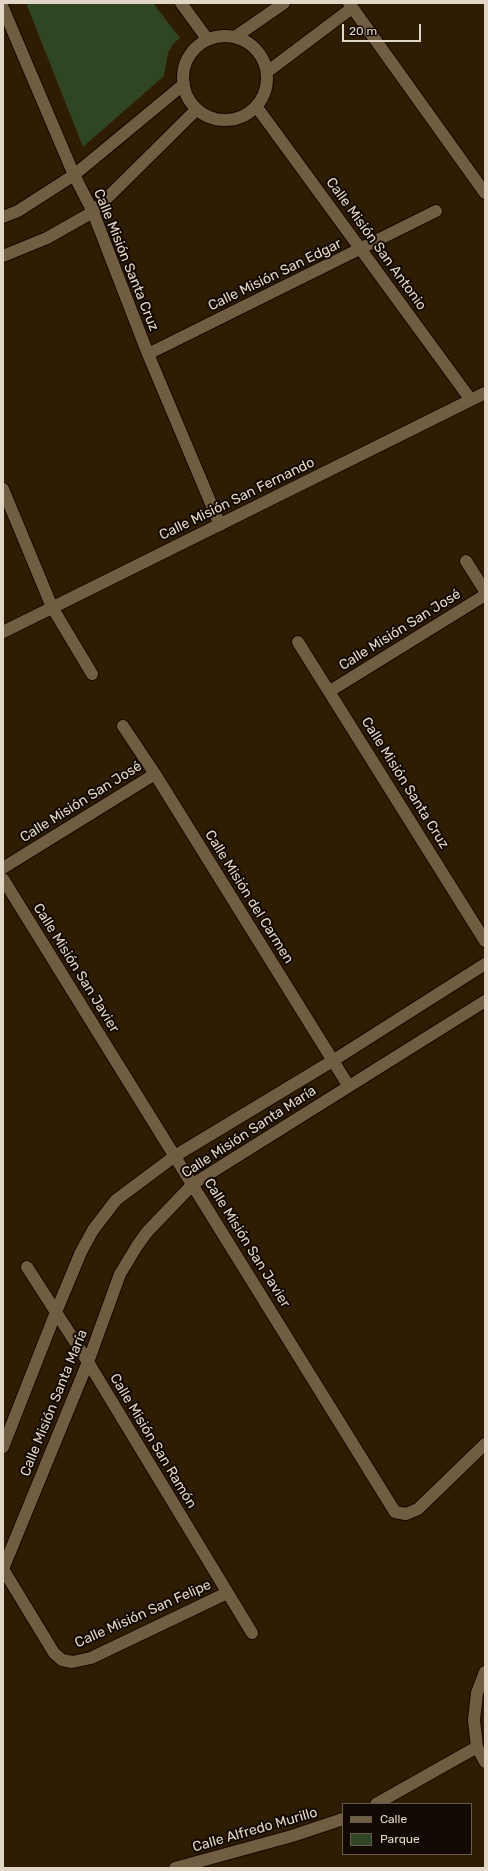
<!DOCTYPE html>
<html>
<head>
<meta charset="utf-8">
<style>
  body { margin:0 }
  #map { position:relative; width:488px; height:1871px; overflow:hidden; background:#2f1d03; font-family:Rubik,sans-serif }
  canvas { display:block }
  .frame { position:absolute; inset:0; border:4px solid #e2d7c7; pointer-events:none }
  .legend { position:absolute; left:342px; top:1803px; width:130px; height:52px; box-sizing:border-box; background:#110902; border:1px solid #655b51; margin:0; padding:5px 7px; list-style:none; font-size:12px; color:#e2d7c7 }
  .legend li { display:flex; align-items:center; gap:8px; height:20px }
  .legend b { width:20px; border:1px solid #655b51 }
  .scale { position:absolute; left:342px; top:24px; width:79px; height:18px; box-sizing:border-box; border:2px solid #e2d7c7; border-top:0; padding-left:5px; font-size:12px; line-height:14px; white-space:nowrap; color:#e2d7c7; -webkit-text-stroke:3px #110902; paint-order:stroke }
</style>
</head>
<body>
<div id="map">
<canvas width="488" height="1871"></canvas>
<div class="frame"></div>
<ul class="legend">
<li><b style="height:5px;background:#715d41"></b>Calle</li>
<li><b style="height:11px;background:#304523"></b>Parque</li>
</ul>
<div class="scale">20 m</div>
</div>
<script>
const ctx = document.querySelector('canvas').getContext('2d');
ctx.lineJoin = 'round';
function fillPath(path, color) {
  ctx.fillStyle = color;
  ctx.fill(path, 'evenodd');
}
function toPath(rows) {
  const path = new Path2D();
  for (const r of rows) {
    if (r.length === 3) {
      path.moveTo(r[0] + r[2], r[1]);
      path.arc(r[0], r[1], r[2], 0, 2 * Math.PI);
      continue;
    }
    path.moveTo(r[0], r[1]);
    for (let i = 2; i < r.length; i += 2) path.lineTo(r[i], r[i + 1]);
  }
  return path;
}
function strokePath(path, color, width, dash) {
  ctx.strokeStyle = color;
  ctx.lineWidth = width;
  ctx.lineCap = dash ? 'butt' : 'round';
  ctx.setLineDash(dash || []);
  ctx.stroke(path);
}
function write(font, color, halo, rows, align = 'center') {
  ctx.font = font + ' Rubik,sans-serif';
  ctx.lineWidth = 4;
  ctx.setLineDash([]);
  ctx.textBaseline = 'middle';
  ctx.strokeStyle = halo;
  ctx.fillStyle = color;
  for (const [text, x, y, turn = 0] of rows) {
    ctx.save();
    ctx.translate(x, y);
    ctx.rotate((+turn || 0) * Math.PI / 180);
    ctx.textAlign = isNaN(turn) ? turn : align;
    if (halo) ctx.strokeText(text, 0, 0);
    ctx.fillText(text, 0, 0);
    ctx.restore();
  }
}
const green = toPath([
  [26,3,153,3,180,38,173,44,168,53,164,76,83,147]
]);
const street = toPath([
  [181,3,208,40],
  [3,8,74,175,93,212,148,354,220,525],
  [225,78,42],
  [235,37,284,3],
  [267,72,352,8],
  [256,106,471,400],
  [3,217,18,211,74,175,184,84],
  [3,256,47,238,93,212,197,109],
  [148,354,436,211],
  [3,489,52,607,92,674],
  [466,561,485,591],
  [3,632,485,393],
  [298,642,485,941],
  [330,691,485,595],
  [123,726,155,774,348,1085],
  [3,868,155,774],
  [3,879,395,1512,406,1514,418,1509,485,1444],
  [27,1267,88,1362,252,1633],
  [3,1447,56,1312,81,1252,93,1230,116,1200,175,1156,334,1060,485,964],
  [3,1569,88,1362,120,1274,137,1246,147,1232,193,1184,485,1001],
  [3,1569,54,1653,62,1660,72,1662,91,1658,227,1593],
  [485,1672,477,1693,474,1720,477,1747,485,1762],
  [376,1804,477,1747],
  [175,1868,292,1836,343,1819]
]);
const secondary = toPath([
  [349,3,485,193]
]);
const streetNames = [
  ["Calle Misión San Antonio",376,244,54],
  ["Calle Misión Santa Cruz",126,260,68],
  ["Calle Misión San Edgar",275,275,-26],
  ["Calle Misión San Fernando",237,499,-26],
  ["Calle Misión San José",400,630,-32],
  ["Calle Misión Santa Cruz",405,783,58],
  ["Calle Misión San José",81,802,-32],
  ["Calle Misión del Carmen",249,897,58],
  ["Calle Misión San Javier",76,968,58],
  ["Calle Misión Santa María",249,1132,-33],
  ["Calle Misión San Javier",247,1243,58],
  ["Calle Misión Santa María",54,1403,-68],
  ["Calle Misión San Ramón",153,1441,59],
  ["Calle Misión San Felipe",143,1614,-24],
  ["Calle Alfredo Murillo",255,1830,-16]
];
fillPath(green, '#304523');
strokePath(street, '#140800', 14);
strokePath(secondary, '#140800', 14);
strokePath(street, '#715d41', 12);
strokePath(secondary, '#715d41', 12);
write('14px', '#e2d7c7', '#110902', streetNames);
</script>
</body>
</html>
